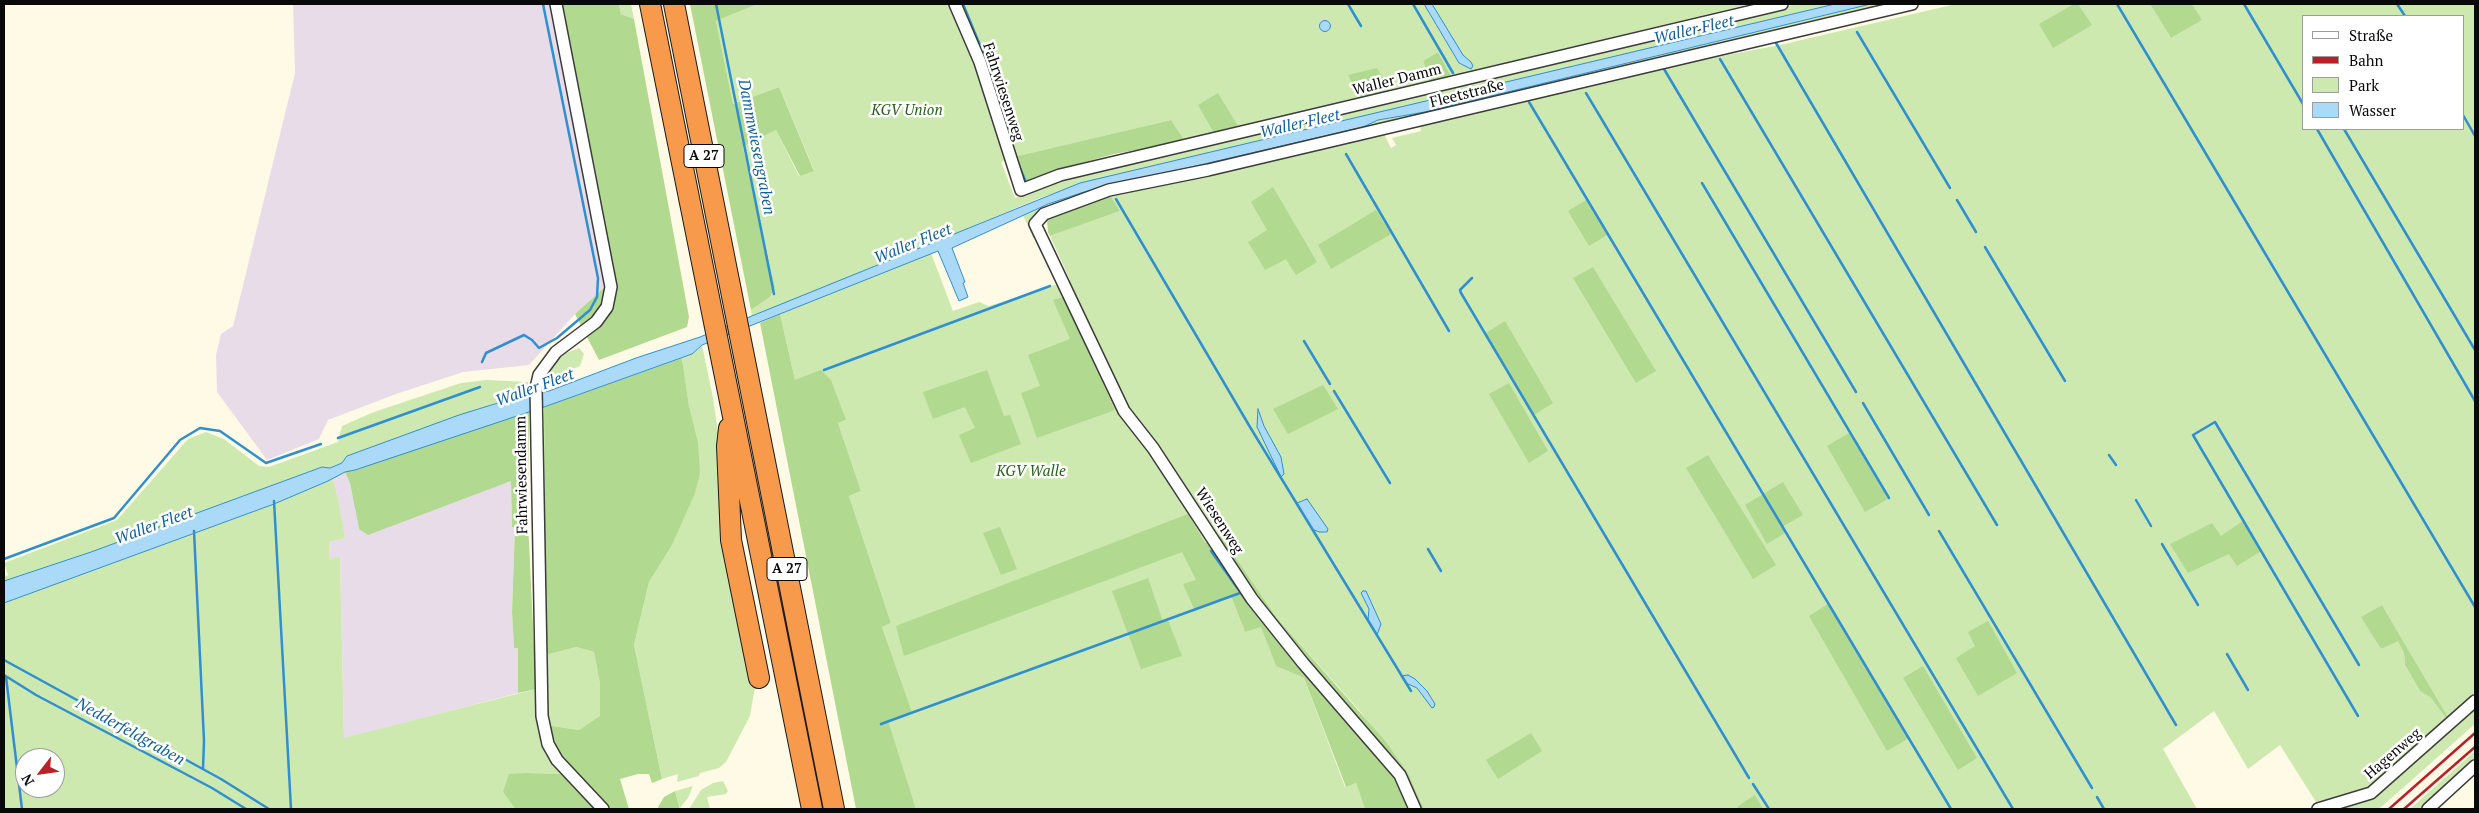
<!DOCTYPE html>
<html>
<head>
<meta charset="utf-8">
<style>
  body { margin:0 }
  #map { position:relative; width:2479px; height:813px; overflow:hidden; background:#fffae6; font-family:"PT Serif",serif }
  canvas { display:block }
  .frame { position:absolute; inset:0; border:5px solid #090909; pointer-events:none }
  .legend { position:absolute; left:2302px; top:15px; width:162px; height:115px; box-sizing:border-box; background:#fff; border:1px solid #9d9d9d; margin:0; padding:6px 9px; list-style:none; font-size:15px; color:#090909 }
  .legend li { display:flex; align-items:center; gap:10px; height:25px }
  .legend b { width:25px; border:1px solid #9d9d9d }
  .north { position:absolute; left:15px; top:748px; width:50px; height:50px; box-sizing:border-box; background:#fff; border:1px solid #9d9d9d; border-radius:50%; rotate:240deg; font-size:14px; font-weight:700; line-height:20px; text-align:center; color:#090909 }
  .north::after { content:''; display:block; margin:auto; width:18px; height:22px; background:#ba2028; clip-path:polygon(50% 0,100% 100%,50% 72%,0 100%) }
</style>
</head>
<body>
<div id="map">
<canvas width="2479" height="813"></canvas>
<div class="frame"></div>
<ul class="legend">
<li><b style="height:6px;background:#fff"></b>Straße</li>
<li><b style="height:6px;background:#ba2028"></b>Bahn</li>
<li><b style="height:14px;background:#cde9b0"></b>Park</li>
<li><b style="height:14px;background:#aadaf7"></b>Wasser</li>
</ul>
<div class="north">N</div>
</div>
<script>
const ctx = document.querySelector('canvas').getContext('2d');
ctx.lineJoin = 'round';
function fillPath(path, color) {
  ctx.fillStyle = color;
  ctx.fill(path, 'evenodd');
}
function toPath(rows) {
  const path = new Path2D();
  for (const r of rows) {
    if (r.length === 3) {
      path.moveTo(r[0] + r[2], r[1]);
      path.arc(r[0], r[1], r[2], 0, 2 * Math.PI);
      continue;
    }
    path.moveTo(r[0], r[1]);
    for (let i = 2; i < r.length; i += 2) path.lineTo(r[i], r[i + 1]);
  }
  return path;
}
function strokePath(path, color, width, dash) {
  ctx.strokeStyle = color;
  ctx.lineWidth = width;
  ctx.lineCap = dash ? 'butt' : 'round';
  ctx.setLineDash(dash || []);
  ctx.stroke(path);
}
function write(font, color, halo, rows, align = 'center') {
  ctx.font = font + ' "PT Serif",serif';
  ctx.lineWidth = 5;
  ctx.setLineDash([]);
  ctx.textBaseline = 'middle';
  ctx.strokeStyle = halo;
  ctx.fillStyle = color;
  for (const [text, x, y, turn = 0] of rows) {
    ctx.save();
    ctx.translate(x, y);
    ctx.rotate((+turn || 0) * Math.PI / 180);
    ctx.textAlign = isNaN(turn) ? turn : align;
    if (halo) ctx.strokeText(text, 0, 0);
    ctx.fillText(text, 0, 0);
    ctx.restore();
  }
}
const industrial = toPath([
  [293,4,551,4,606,286,575,314,529,365,463,372,396,394,328,420,319,439,267,460,217,392,216,355,221,334,233,326,295,73],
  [345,472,350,483,359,529,511,481,512,527,515,527,512,612,514,648,518,648,518,693,344,739,340,557,329,560,329,542,345,538,335,485,331,478]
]);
const green = toPath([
  [619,4,631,4,634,19,621,14],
  [758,4,1750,4,1451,76,1438,52,1423,61,1430,81,1185,141,1171,120,1015,157,1001,162,1015,198,1077,176,1797,4,1835,4,1177,161,1045,196,752,318,751,310,770,297,775,287,743,147,776,130,799,176,814,170,779,87,733,104,716,21],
  [1871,4,1898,4,1044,211,1037,236,1033,238,1023,215,1084,192,1329,135,1363,127,1378,120,1425,112],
  [1956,4,2150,4,2171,38,2201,20,2192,4,2475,4,2475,692,2448,717,2382,605,2362,617,2381,649,2398,640,2404,653,2405,665,2420,691,2431,698,2446,718,2379,779,2367,789,2342,797,2316,802,2280,745,2248,769,2214,711,2163,749,2197,809,1424,809,1409,775,1359,710,1277,618,1221,536,1196,580,1195,611,1231,596,1245,632,1261,626,1276,666,1304,678,1345,787,1356,783,1365,809,916,809,887,721,912,712,882,627,891,623,849,496,861,491,838,423,846,420,795,380,780,314,931,253,953,311,979,302,989,306,1070,280,1050,236,1120,211,1110,195,1232,170,1384,134,1391,148,1396,145,1392,138,1421,131,1420,126,1659,68,1780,45],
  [2303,16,2463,16,2463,129,2303,129],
  [702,345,713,398,755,687,750,716,726,762,719,768,700,773,699,776,677,782,678,774,662,779,634,645,649,582,671,547,698,442,689,406,682,358,692,354],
  [579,348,584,354,580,366,559,375,547,373,559,356],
  [486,380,528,382,530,391,347,456,342,463,330,468,322,467,91,552,4,581,4,577,8,575,4,563,117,520,188,439,206,432,224,439,259,466,269,467,338,442,342,426,374,412,461,383],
  [331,478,335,485,344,531,345,538,329,542,329,559,340,557,344,738,536,689,545,754,564,774,527,773,503,792,515,809,4,809,4,603,274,504],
  [25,758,55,758,55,788,25,788],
  [576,647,594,652,600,684,601,716,579,730,546,725,546,655],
  [2475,708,2475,724,2379,809,2344,809,2381,792],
  [2475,751,2475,759,2421,809,2410,809],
  [723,781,728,791,726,794,707,797,710,809,689,809,701,790,713,783],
  [693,786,688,798,680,808,675,791]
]);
const forest = toPath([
  [551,4,619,4,621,14,634,19,689,317,687,327,599,360,575,314,606,286],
  [690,4,758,4,716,21,733,104,779,87,814,171,800,176,776,130,743,147,775,287,770,297,751,310],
  [2074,4,2078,4,2092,25,2053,48,2039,24],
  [2150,4,2192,4,2202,20,2171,38],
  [1438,52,1451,76,1430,81,1423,61],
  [1377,68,1390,91,1361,98,1348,75],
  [1218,93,1239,128,1214,133,1198,105],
  [1171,120,1185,141,1114,154,1063,168,1024,183,1014,157],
  [1273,187,1317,262,1296,275,1286,259,1265,270,1248,242,1267,230,1251,202],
  [1110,195,1120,211,1050,236,1048,232,1047,219],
  [1586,200,1607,235,1589,246,1568,211],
  [1376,210,1391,234,1331,269,1318,245],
  [1593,267,1656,371,1636,383,1573,278],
  [1063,297,1115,410,1037,438,1021,393,1040,386,1028,355,1070,339,1053,300],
  [780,314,795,380,821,370,831,380,846,420,838,423,861,491,849,496,891,623,882,627,912,712,888,721,916,809,856,809,760,323],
  [1505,321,1553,403,1534,415,1486,333],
  [682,358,689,406,698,442,700,473,695,493,671,547,649,582,634,645,662,779,652,783,649,774,638,774,620,779,629,809,607,809,554,750,546,725,579,730,600,716,600,684,594,652,576,647,546,655,544,407],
  [987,370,1004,416,1010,415,1021,444,971,463,959,435,975,428,965,407,933,419,923,392],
  [1509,383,1548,451,1529,463,1489,394],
  [1323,385,1338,409,1288,434,1273,409],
  [529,411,528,522,536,689,518,693,518,648,514,648,512,612,515,527,512,527,511,481,368,535,359,529,350,483,345,472,355,470],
  [1849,433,1888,499,1865,512,1827,446],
  [1708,455,1776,565,1753,579,1686,468],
  [1783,482,1803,515,1782,527,1785,533,1767,544,1745,505],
  [1188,514,1205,543,1221,536,1277,618,1386,742,1409,775,1424,809,1365,809,1356,783,1346,787,1304,678,1276,666,1261,627,1245,632,1231,596,1195,611,1183,584,1196,580,1182,552,904,656,896,626],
  [2244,520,2261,551,2237,566,2229,554,2188,573,2170,544,2212,523,2221,536],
  [1000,527,1017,569,1001,575,983,533],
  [1148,578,1163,622,1168,620,1182,656,1141,669,1112,591],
  [1828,604,1909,738,1887,751,1809,616],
  [2382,605,2448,717,2446,718,2431,698,2420,691,2405,665,2404,653,2398,641,2381,649,2361,617],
  [1988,621,2017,673,1978,696,1956,658,1975,646,1968,632],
  [1923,666,1977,758,1958,770,1903,678],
  [1531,733,1542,751,1498,779,1486,760],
  [527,773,564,774,595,809,515,809,503,792,509,774],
  [675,791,680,809,659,809,658,807,664,797],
  [1755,795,1763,809,1739,809,1737,807]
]);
const water = toPath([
  [1424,4,1432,4,1463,55,1471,62,1473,66,1471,69,1459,63,1424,4],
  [1835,4,1871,4,1425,112,1378,120,1363,127,1329,135,1084,192,1048,204,952,248,965,282,963,283,968,297,959,301,938,251,702,345,692,354,544,407,355,470,345,472,328,481,274,504,4,603,4,581,91,552,322,467,330,468,342,463,347,456,459,415,514,398,549,391,636,358,700,337,1080,183,1835,4],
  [1325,26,5.5],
  [1258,409,1264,426,1281,457,1284,474,1281,477,1257,427,1258,409],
  [1307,499,1328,529,1327,532,1319,532,1312,529,1297,503,1307,499],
  [1363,591,1366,591,1381,624,1377,635,1368,620,1369,609,1361,593,1363,591],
  [1408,675,1415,679,1427,691,1435,704,1434,707,1432,708,1417,688,1406,683,1401,676,1408,675]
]);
const stream = toPath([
  [716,4,774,294],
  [963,4,986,60,996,94],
  [1348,4,1361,26],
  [1413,4,1453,73],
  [2117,4,2475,607],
  [2244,4,2303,104],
  [2397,4,2405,16],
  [1857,32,1950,188],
  [1776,43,2176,725],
  [1720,59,1997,525],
  [1664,69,1856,392],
  [1586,93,2013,809],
  [1529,102,1951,809],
  [2463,115,2475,136],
  [2317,129,2475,401],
  [2344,129,2475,350],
  [1346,154,1449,331],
  [1017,161,1025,180],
  [1702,183,1889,498],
  [1116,199,1250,427,1411,691],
  [1957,200,1976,232],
  [1985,247,2065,381],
  [1472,278,1460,290,1461,293,1749,778],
  [1304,341,1330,384],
  [482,362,486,353,524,335,532,340,539,348,557,338,590,310,597,297,598,278,543,4],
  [824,370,1050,286],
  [1334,391,1390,483],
  [1863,403,1929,515],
  [338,438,480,387],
  [2109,455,2116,465],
  [2136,500,2151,526],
  [274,501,291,809],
  [194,531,204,741,203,769],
  [1939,531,2092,788],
  [2162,544,2198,605],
  [1428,549,1441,571],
  [1211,551,1248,603],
  [4,559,114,518,180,440,200,428,220,431,266,463,321,444],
  [2227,654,2248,690],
  [4,660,221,779,269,809],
  [4,675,36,695,212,788,246,809],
  [6,677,22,809],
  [2358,716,2193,435,2215,422,2359,665],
  [881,724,1240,593],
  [1753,784,1769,809],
  [2097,797,2104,809]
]);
const street = toPath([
  [556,4,611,287,607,307,596,322,556,352,539,375,536,388,542,716,548,744,557,760,603,809],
  [955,4,980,62,1021,190,1060,175,1782,4],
  [1415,809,1400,775,1303,663,1252,599,1153,448,1124,411,1035,224,1044,214,1109,190,1208,170,1912,4],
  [2318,809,2371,793,2475,701],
  [2428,809,2475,766]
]);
const highway = toPath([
  [650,4,812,809],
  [674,4,834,809],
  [729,428,727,446,731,540,759,678]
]);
const rail = toPath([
  [2389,809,2475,733],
  [2404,809,2475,747],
  [2474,809,2475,809]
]);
const shields = [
  [704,156,40],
  [787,569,40]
];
const shieldNames = [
  ["A 27",704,156],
  ["A 27",787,569]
];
const streetNames = [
  ["Waller Damm",1397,80,-14],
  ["Fahrwiesenweg",1003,92,72],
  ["Fleetstraße",1467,94,-14],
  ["Fahrwiesendamm",522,475,-91],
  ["Wiesenweg",1219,521,57],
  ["Hagenweg",2393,754,-41]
];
const parkNames = [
  ["KGV Union",907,111],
  ["KGV Walle",1031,472]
];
const waterNames = [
  ["Waller Fleet",1694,30,-13],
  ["Waller Fleet",1300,124,-13],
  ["Dammwiesengraben",756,147,79],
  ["Waller Fleet",913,244,-22],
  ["Waller Fleet",535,388,-20],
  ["Waller Fleet",154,526,-20],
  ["Nedderfeldgraben",130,732,29]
];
fillPath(industrial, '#e8dce9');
fillPath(green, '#cde9b0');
fillPath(forest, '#b1d98f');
fillPath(water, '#aadaf7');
strokePath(water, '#308fcf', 1);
strokePath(stream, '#308fcf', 2.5);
strokePath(street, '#3c3c3c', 14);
strokePath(highway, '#1a1a1a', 22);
strokePath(street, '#fff', 11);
strokePath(highway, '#f89a4b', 20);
strokePath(rail, '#ba2028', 2.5);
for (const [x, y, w] of shields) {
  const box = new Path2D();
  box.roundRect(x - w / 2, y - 11.5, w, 23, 4);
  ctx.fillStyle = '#fff';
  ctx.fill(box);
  strokePath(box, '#090909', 1);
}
write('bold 14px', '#090909', null, shieldNames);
write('15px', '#090909', '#fff', streetNames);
write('italic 15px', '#29611a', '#fff', parkNames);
write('italic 16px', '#125f9b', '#fff', waterNames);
</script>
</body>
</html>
